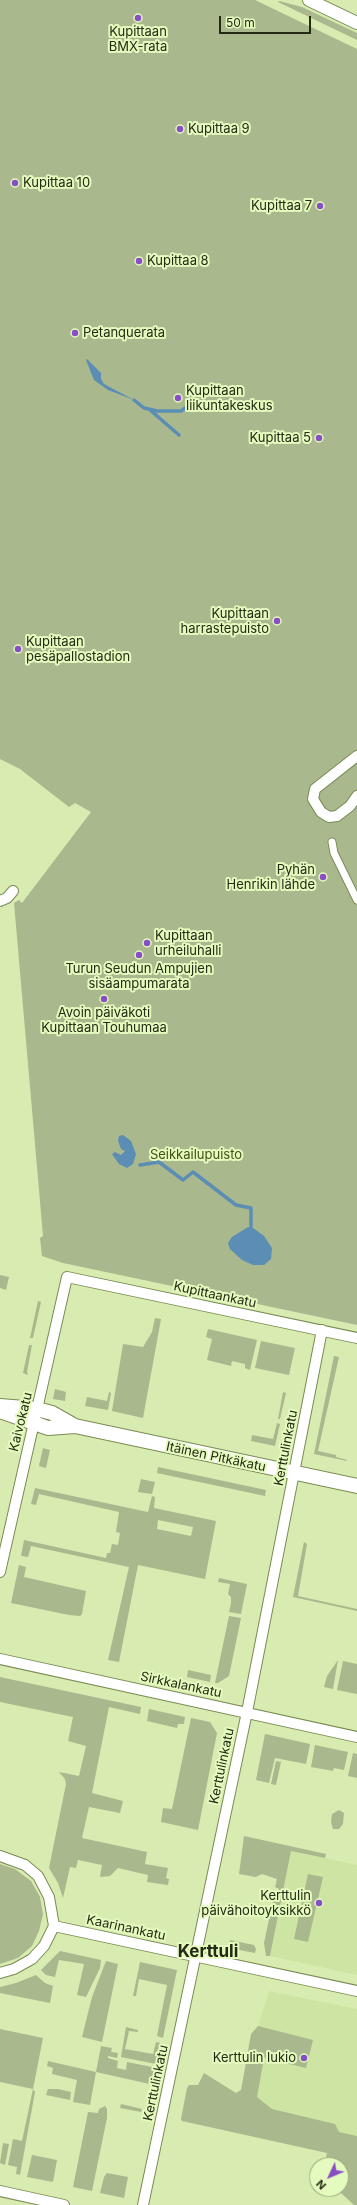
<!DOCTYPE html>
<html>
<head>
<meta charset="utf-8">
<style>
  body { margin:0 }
  #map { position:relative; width:357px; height:2205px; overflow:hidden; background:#d8ecb2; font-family:Inter,sans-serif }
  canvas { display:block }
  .north { position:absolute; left:309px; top:2157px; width:40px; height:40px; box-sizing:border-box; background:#e5fabe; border:1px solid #98a77a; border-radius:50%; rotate:226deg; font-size:11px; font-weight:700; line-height:16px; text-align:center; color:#242b14 }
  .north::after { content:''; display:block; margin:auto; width:14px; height:18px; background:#874ec5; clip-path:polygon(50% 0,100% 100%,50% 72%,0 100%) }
  .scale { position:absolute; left:219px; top:16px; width:92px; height:18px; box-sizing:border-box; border:2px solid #242b14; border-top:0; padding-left:5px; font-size:12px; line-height:14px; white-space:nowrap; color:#242b14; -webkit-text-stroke:3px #e5fabe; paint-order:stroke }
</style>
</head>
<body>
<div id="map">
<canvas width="357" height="2205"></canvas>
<div class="north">N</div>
<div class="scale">50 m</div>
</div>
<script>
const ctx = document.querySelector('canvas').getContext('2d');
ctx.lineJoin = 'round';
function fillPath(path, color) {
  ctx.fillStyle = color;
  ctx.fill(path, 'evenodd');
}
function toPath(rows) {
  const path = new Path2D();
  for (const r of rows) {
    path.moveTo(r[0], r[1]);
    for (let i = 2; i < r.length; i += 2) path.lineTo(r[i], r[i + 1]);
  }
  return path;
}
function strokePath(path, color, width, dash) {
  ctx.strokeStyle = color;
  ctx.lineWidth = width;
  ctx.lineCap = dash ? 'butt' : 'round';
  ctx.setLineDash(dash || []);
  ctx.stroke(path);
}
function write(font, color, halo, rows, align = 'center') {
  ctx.font = font + ' Inter,sans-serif';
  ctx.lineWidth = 4;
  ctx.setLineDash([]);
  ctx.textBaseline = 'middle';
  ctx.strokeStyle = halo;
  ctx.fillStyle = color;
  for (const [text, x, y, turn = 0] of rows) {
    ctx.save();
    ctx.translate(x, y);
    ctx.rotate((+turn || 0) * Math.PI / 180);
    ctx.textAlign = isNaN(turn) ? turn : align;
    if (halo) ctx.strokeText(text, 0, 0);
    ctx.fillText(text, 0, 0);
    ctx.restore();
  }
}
const built = toPath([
  [291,1851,357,1865,357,1975,270,1956],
  [269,1991,357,2009,357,2136,261,2115,245,2089,258,2026]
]);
const green = toPath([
  [0,0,255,0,357,49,357,1325,63,1263,42,1256,40,1238,43,1236,14,903,19,900,22,903,91,812,75,803,69,807,20,769,0,759],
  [279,1,302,7,357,33,357,40,278,2],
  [0,1275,9,1277,6,1290,0,1288],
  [38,1301,41,1302,33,1338,30,1338],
  [155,1318,161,1319,143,1418,112,1411,123,1344,143,1347,152,1332],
  [208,1329,257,1340,250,1370,245,1368,245,1364,232,1361,231,1366,207,1360,212,1339,206,1337],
  [261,1341,295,1348,289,1375,255,1368],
  [29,1345,32,1345,27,1372,28,1375,23,1373],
  [334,1356,339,1357,318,1451,336,1455,336,1457,347,1460,347,1461,314,1454],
  [55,1389,66,1392,65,1401,53,1399],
  [109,1392,111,1393,108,1410,85,1406,87,1397,107,1401],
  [283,1392,286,1393,280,1419,278,1419],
  [277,1423,280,1424,275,1446,251,1441,252,1435,273,1439],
  [43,1448,50,1450,46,1468,39,1466],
  [158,1467,266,1490,265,1496,157,1473],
  [141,1479,155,1482,152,1494,138,1492],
  [35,1488,148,1512,152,1496,155,1497,154,1508,216,1521,205,1579,138,1565,119,1662,108,1660,129,1567,31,1546,28,1557,21,1556,24,1540,106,1558,107,1553,110,1553,112,1544,118,1545,120,1533,116,1532,119,1512,39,1494,36,1505,31,1504],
  [158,1520,193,1527,191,1536,157,1529],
  [304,1542,307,1544,298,1596,357,1609,357,1611,293,1597],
  [19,1565,26,1567,24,1577,86,1591,82,1614,80,1616,69,1615,11,1603],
  [219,1578,247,1584,241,1614,229,1612,231,1603,231,1597,228,1594,230,1584,218,1582],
  [229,1616,241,1618,229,1676,218,1683,215,1683],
  [338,1660,333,1689,324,1687,327,1676],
  [343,1661,357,1664,357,1694,337,1690],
  [188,1670,211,1675,210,1682,187,1677],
  [0,1677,141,1707,140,1714,109,1707,92,1793,123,1801,120,1813,89,1807,82,1838,147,1852,145,1864,168,1868,166,1878,169,1879,168,1885,147,1882,148,1875,118,1868,110,1876,100,1877,102,1865,78,1860,76,1868,70,1867,63,1898,58,1883,49,1868,66,1784,65,1779,59,1772,79,1776,86,1746,68,1741,73,1717,0,1702],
  [149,1709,185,1717,184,1724,178,1724,177,1728,147,1721],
  [191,1718,210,1722,217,1733,198,1830,161,1822,163,1808,172,1809],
  [265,1734,310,1744,306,1764,275,1758,269,1783,256,1780],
  [315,1745,348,1752,344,1770,334,1768,333,1771,311,1767],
  [353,1753,357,1754,357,1778,348,1776],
  [276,1761,281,1762,276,1785,271,1784],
  [339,1810,344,1813,343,1824,339,1829,333,1829,331,1822,332,1814],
  [244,1836,326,1854,325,1858,291,1851,270,1956,266,1956,264,1943,273,1900,276,1901,279,1889,275,1887,277,1879,262,1874,256,1877,239,1874],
  [0,1864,15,1869,31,1881,40,1897,43,1914,39,1931,32,1946,18,1958,0,1964],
  [308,1874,323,1877,308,1942,294,1939],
  [230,1940,254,1945,256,1949,255,1953,229,1948],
  [60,1951,101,1960,100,1968,86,1997,77,1995,84,1964,59,1960,55,1977,46,1975,41,1970],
  [106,1961,118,1964,102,2042,82,2037,92,1997],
  [140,1962,177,1970,163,2038,157,2036,167,1985,139,1979,136,1996,133,1996],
  [36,1975,45,1983,53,1986,50,2003,0,1993,0,1987,16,1983],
  [258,2026,313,2040,306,2068,264,2058,257,2097,272,2109,335,2124,339,2132,357,2136,357,2205,354,2205,341,2193,323,2189,341,2189,341,2165,334,2165,326,2157,327,2153,182,2121,181,2119,187,2088,189,2085,198,2085,204,2073,236,2093,241,2090,251,2034],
  [126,2027,138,2030,138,2032,129,2031,125,2049,153,2054,156,2042,160,2043,156,2064,121,2057],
  [0,2029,43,2038,33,2089,35,2092,20,2175,16,2174,17,2167,8,2165,13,2139,22,2141,33,2089,0,2082],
  [101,2046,112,2048,111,2052,118,2053,117,2058,108,2056,108,2058,118,2061,117,2068,126,2070,127,2062,157,2068,154,2085,96,2072,90,2105,73,2102,77,2080,52,2074,53,2068,47,2066,48,2061,96,2072],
  [48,2089,58,2089,71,2092,70,2100,46,2095],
  [121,2104,142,2109,141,2112,120,2108],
  [105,2106,107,2109,107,2118,92,2191,73,2187,88,2112,98,2113,99,2109],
  [3,2143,9,2144,5,2165,0,2163],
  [32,2155,57,2160,53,2182,27,2177],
  [107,2173,128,2177,124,2198,100,2193,104,2177]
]);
const water = toPath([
  [87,359,101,373,101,379,104,384,134,400,108,390,94,380,86,360],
  [123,1135,131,1141,136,1154,133,1164,127,1168,119,1164,112,1154,115,1152,121,1155,125,1151,121,1149,118,1141,119,1136],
  [248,1227,253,1228,264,1236,272,1248,271,1259,264,1265,253,1265,242,1260,230,1249,228,1243,232,1237]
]);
const stream = toPath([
  [134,400,144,408,157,411,181,411,192,403],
  [150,410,179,435],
  [140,1165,159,1162,183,1180,193,1172,236,1205,251,1208,251,1227]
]);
const pedestrian = toPath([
  [332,842,334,853,357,900]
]);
const minor = toPath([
  [357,756,315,789,313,799,321,812,329,817,337,816,350,806,357,796],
  [0,901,7,898,13,891],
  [0,1572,67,1277,357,1338],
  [0,1659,357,1737],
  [0,1856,25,1865,38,1876,49,1897,54,1926,44,1946,32,1959,14,1969,0,1973],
  [54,1926,357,1991],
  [0,2191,64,2205],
  [143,2205,247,1712,322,1330]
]);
const tertiary = toPath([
  [309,0,357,23]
]);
const secondary = toPath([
  [0,1406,37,1409,52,1413,75,1426,357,1486],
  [0,1411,48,1428,75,1426]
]);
const markers = [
  [138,18,4,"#874ec5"],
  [180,129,4,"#874ec5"],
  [15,183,4,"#874ec5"],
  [320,206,4,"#874ec5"],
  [139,261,4,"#874ec5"],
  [75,333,4,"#874ec5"],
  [178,398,4,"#874ec5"],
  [319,438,4,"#874ec5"],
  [277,621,4,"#874ec5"],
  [18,649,4,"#874ec5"],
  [323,877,4,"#874ec5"],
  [147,943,4,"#874ec5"],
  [139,955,4,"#874ec5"],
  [104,999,4,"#874ec5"],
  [319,1903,4,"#874ec5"],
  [304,2058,4,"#874ec5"]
];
const poiNames = [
  ["Kupittaan",138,32,"center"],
  ["BMX-rata",138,47,"center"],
  ["Kupittaa 9",188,129],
  ["Kupittaa 10",23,183],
  ["Kupittaa 7",312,206,"right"],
  ["Kupittaa 8",147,261],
  ["Petanquerata",83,333],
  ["Kupittaan",186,391],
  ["liikuntakeskus",186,406],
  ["Kupittaa 5",311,438,"right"],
  ["Kupittaan",269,614,"right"],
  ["harrastepuisto",269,629,"right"],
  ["Kupittaan",26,642],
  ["pesäpallostadion",26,657],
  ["Pyhän",315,870,"right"],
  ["Henrikin lähde",315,885,"right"],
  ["Kupittaan",155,936],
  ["urheiluhalli",155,951],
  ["Turun Seudun Ampujien",139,969,"center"],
  ["sisäampumarata",139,984,"center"],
  ["Avoin päiväkoti",104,1013,"center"],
  ["Kupittaan Touhumaa",104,1028,"center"],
  ["Kerttulin",311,1896,"right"],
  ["päivähoitoyksikkö",311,1911,"right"],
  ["Kerttulin lukio",296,2058,"right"]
];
const parkNames = [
  ["Seikkailupuisto",196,1155]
];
const streetNames = [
  ["Kupittaankatu",215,1295,12],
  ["Kaivokatu",21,1422,-76],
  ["Kerttulinkatu",286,1448,-79],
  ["Itäinen Pitkäkatu",216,1457,12],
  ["Sirkkalankatu",181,1685,12],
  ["Kerttulinkatu",222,1766,-78],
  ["Kaarinankatu",126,1928,12],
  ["Kerttulinkatu",156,2083,-78]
];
const districtNames = [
  ["Kerttuli",208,1952]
];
fillPath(built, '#cee4a2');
fillPath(green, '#a9b88d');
fillPath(water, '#5c8db4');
strokePath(stream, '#5c8db4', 3.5);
strokePath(pedestrian, '#7a8b54', 9);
strokePath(minor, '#7a8b54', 12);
strokePath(tertiary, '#7a8b54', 14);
strokePath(secondary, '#7a8b54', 16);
strokePath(pedestrian, '#fff', 7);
strokePath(minor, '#fff', 10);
strokePath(tertiary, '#fff', 12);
strokePath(secondary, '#fff', 14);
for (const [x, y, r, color] of markers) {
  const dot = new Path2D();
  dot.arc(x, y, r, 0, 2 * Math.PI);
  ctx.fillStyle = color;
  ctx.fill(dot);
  strokePath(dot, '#e5fabe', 1.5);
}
write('13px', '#242b14', '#e5fabe', poiNames, 'left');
write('13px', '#435315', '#e5fabe', parkNames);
write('13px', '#242b14', '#e5fabe', streetNames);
write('bold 17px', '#242b14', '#e5fabe', districtNames);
</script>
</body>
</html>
